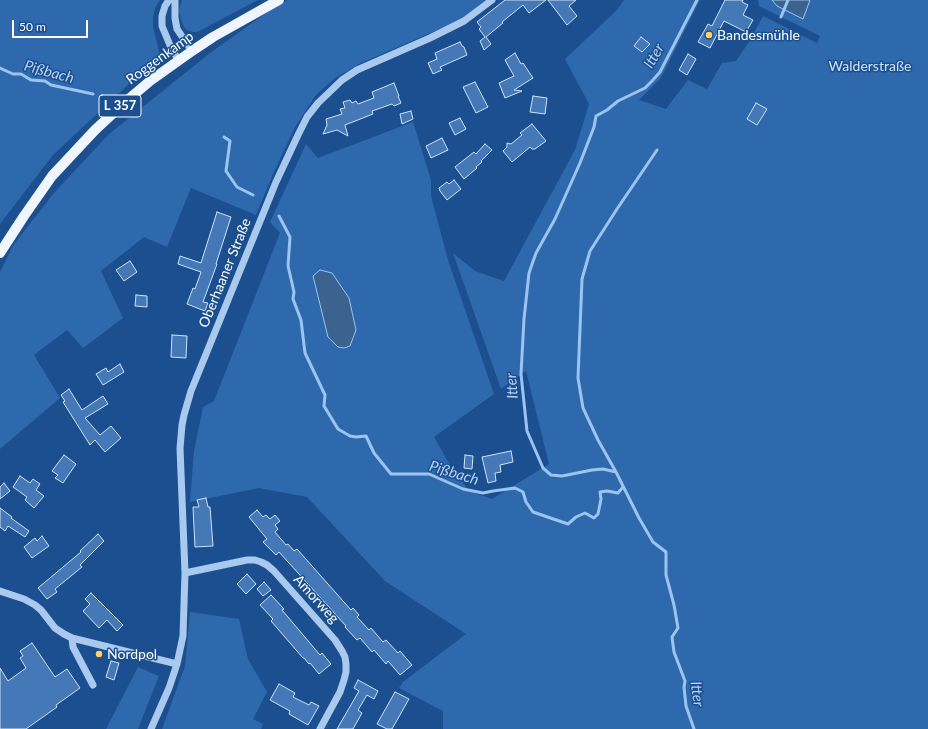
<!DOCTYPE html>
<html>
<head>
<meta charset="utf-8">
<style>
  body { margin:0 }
  #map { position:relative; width:928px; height:729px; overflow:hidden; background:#1b4f8f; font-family:Lato,sans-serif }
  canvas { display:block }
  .scale { position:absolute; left:12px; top:20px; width:76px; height:18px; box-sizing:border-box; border:2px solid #fff; border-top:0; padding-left:5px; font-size:12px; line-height:14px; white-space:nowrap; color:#fff; -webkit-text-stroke:3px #1b4f8f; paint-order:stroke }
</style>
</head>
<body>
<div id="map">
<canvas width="928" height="729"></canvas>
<div class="scale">50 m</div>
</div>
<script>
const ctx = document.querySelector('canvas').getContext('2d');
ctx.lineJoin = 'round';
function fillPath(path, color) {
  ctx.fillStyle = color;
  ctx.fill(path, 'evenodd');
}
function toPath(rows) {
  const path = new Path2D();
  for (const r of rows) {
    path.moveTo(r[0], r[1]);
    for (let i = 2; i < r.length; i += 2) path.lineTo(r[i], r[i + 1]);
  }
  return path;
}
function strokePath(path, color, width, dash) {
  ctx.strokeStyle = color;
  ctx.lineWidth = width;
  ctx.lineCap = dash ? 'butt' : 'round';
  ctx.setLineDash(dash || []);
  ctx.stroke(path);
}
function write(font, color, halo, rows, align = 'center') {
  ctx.font = font + ' Lato,sans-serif';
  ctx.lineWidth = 3;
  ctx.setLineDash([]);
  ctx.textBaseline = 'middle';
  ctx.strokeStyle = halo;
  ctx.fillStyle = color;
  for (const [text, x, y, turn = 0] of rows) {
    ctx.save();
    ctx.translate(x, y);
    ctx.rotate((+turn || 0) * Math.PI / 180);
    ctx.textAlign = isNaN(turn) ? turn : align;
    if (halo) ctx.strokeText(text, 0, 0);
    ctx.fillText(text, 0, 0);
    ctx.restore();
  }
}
const green = toPath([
  [0,0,160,0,155,8,153,17,153,27,160,55,53,155,0,224],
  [182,0,258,0,197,32,193,32,187,30,184,27,181,20,179,10],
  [288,0,485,0,464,17,442,28,361,63,335,78,316,95,295,127,273,174,256,215,191,188,167,247,144,237,101,271,123,318,83,348,67,330,34,355,60,398,0,449,0,272,14,244,54,193,109,134,210,53,273,8],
  [624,0,700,0,661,78,639,100,666,109,688,80,707,89,722,63,736,61,749,42,763,16,817,43,820,36,759,6,758,0,928,0,928,729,443,729,443,711,399,688,403,682,466,634,385,581,307,497,259,488,190,502,194,451,203,407,214,401,280,233,270,222,306,144,318,158,413,122,431,180,431,196,448,260,494,394,434,437,449,463,469,491,492,499,549,464,526,371,501,389,453,253,475,271,504,281,575,150,589,104,565,59,616,11],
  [190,612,239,619,248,659,267,692,253,719,263,724,261,729,162,729,185,666],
  [138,667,159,676,138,729,106,729]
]);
const water = toPath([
  [772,0,810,0,803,19,777,6,772,0],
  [320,270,332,273,349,298,356,330,350,346,344,348,338,347,328,337,313,276,320,270]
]);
const stream = toPath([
  [781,17,788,0],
  [0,68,13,74,21,74,31,80,45,81,51,85,93,94],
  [224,137,230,141,226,171,237,187,253,195],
  [279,216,290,237,288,266,294,292,293,299,301,320,305,353,325,395,324,406,338,429,350,436,356,437,366,436,374,453,391,474,429,474,463,489,483,493,493,491,515,488,523,492,526,502,533,512,568,524,576,517,585,513,594,518,598,514,601,499,600,492,607,491,618,493,623,487],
  [616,472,598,440,583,408,578,378,582,279,590,251,617,209,657,150],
  [694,729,686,706,684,687,685,681,674,652,672,637,678,628,674,605,666,575,666,552,653,542,639,518,616,472,603,469,592,470,562,476,551,475,543,468,527,431,521,374,524,319,529,273,536,253,555,219,580,163,594,127,596,116,607,110,618,101,645,88,652,81,660,72,697,0]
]);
const building = toPath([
  [505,0,546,0,529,13,523,5,502,22,503,23,486,37,491,44,484,50,480,41,485,37,479,29,481,27,477,22,505,0],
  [548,0,576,0,569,6,577,16,567,25,548,0],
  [725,0,743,0,742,2,748,5,743,15,753,20,746,32,724,21,710,48,698,42,708,24,712,26,725,0],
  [641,37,650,44,642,52,634,46,641,37],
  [460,42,462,46,464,47,467,55,440,67,442,70,433,74,428,63,437,59,435,53,460,42],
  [515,53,521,64,523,63,533,78,514,90,522,91,505,98,499,83,514,76,505,60,515,53],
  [688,54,696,59,687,75,679,70,688,54],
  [475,82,488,107,476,113,463,87,475,82],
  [394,83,399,96,398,96,401,103,394,106,392,104,372,111,373,114,345,125,348,136,337,130,323,134,327,125,326,119,342,114,340,109,345,108,343,102,350,100,352,103,356,101,358,104,374,98,372,92,394,83],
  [533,96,547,98,545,114,530,112,533,96],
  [756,103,767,109,757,125,747,119,756,103],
  [411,111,413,119,402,124,400,114,411,111],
  [460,118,466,129,455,135,449,123,460,118],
  [532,124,546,141,535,149,532,149,530,147,512,162,503,151,507,147,507,143,511,144,522,135,520,133,532,124],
  [442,138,448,150,431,158,426,146,442,138],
  [485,144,492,150,481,161,482,162,476,167,477,168,464,179,455,167,474,152,476,154,485,144],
  [454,180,461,189,447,200,440,191,439,188,447,182,449,184,454,180],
  [217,212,231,217,216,264,217,264,203,302,208,303,205,311,187,304,193,288,195,289,201,272,178,264,180,256,201,263,217,212],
  [130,261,137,272,124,281,116,270,130,261],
  [136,295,147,296,147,307,135,306,136,295],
  [172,335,187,336,186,358,171,357,172,335],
  [120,364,124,372,103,385,96,374,106,368,108,372,120,364],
  [69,389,82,410,103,396,108,404,85,418,100,435,111,426,121,438,105,452,95,440,90,445,63,402,65,401,61,395,69,389],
  [511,451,513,462,500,465,501,472,495,473,496,481,488,483,482,457,511,451],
  [64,455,76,464,63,483,55,478,58,475,52,471,64,455],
  [465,455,473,456,472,469,464,468,465,455],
  [20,476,30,483,33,479,40,484,36,490,44,496,34,508,25,500,27,497,13,487,20,476],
  [4,483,10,491,0,499,0,487,4,483],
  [206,498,208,507,210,507,213,546,195,547,193,507,199,507,197,500,206,498],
  [0,508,12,517,11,518,29,531,25,537,8,526,5,531,0,527,0,508],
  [257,510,263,517,266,515,270,519,275,515,280,521,275,525,278,529,275,532,286,545,288,544,294,551,297,549,351,610,353,608,359,615,357,617,369,630,371,628,383,642,386,640,398,653,400,651,412,665,400,675,388,661,386,664,374,650,372,652,360,638,357,640,345,627,346,626,279,552,276,555,263,542,267,539,249,517,257,510],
  [98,534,104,541,80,565,82,567,55,589,57,592,47,599,38,588,81,552,80,551,98,534],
  [42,536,49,546,32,558,24,547,35,538,37,541,42,536],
  [247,574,256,584,246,594,237,584,247,574],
  [264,582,271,590,263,596,257,589,264,582],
  [91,593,123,625,117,631,107,620,99,628,83,611,90,604,85,599,91,593],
  [271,595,284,609,282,610,320,655,322,653,331,664,319,674,310,663,309,664,304,658,303,658,271,621,273,619,260,605,271,595],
  [32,643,55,677,67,669,80,688,56,705,57,707,26,729,0,729,0,668,8,681,26,668,20,658,23,656,20,651,32,643],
  [111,661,119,663,114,680,106,677,111,661],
  [358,680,378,691,374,699,367,695,358,710,362,713,353,729,337,729,359,691,354,688,358,680],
  [279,684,295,693,293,697,309,705,311,702,319,706,308,725,289,714,290,711,270,700,279,684],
  [395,692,409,699,392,729,387,729,377,724,395,692]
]);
const minor = toPath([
  [169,0,165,6,162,16,162,26,172,50,179,60],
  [175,0,175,18,177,29,192,51],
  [185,573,247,560,255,560,261,562,267,565,274,571,335,640,342,651,345,657,346,664,346,672,344,680,340,692,320,729],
  [0,591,24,599,35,605,41,610,55,628,64,634,72,638,177,664],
  [72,638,73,647,93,685],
  [151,729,169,688,177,664,183,636,185,573,180,448,182,425,184,415,191,391,276,182,298,135,307,117,318,103,342,80,357,70,430,38,464,21,492,0]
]);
const major = toPath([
  [0,253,24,216,52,176,95,130,124,103,150,81,192,51,213,37,279,0]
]);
const markers = [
  [709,35,4,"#ffd166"],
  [99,654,4,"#ffd166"]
];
const shields = [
  [120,106,42]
];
const shieldNames = [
  ["L 357",120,106]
];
const poiNames = [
  ["Bandesmühle",717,35],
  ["Nordpol",107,654]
];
const streetNames = [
  ["Roggenkamp",160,58,-36],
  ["Oberhaaner Straße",225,273,-68],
  ["Amorweg",316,599,48]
];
const parkNames = [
  ["Walderstraße",870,66]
];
const waterNames = [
  ["Itter",654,56,-60],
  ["Pißbach",49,72,15],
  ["Itter",512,386,-94],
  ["Pißbach",454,473,17],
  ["Itter",697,694,82]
];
fillPath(green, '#2e69ad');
fillPath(water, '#3c6290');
strokePath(water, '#9cc4f0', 1);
strokePath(stream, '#9cc4f0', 3);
fillPath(building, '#4478b7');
strokePath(building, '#cfe3fa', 1);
strokePath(minor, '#a9c9ee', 7);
strokePath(major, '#f0f6ff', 10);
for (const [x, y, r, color] of markers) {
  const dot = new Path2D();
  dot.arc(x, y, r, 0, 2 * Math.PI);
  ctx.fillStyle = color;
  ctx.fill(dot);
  strokePath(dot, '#1b4f8f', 1.5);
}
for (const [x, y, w] of shields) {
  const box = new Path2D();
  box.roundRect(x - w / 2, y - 11, w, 22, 3);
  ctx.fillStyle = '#1b4f8f';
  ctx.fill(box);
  strokePath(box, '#fff', 1);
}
write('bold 13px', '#fff', null, shieldNames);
write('14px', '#fff', '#1b4f8f', poiNames, 'left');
write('14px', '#fff', '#1b4f8f', streetNames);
write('14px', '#cfe3fa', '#1b4f8f', parkNames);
write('italic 15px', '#b5d3f5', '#1b4f8f', waterNames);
</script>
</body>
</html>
